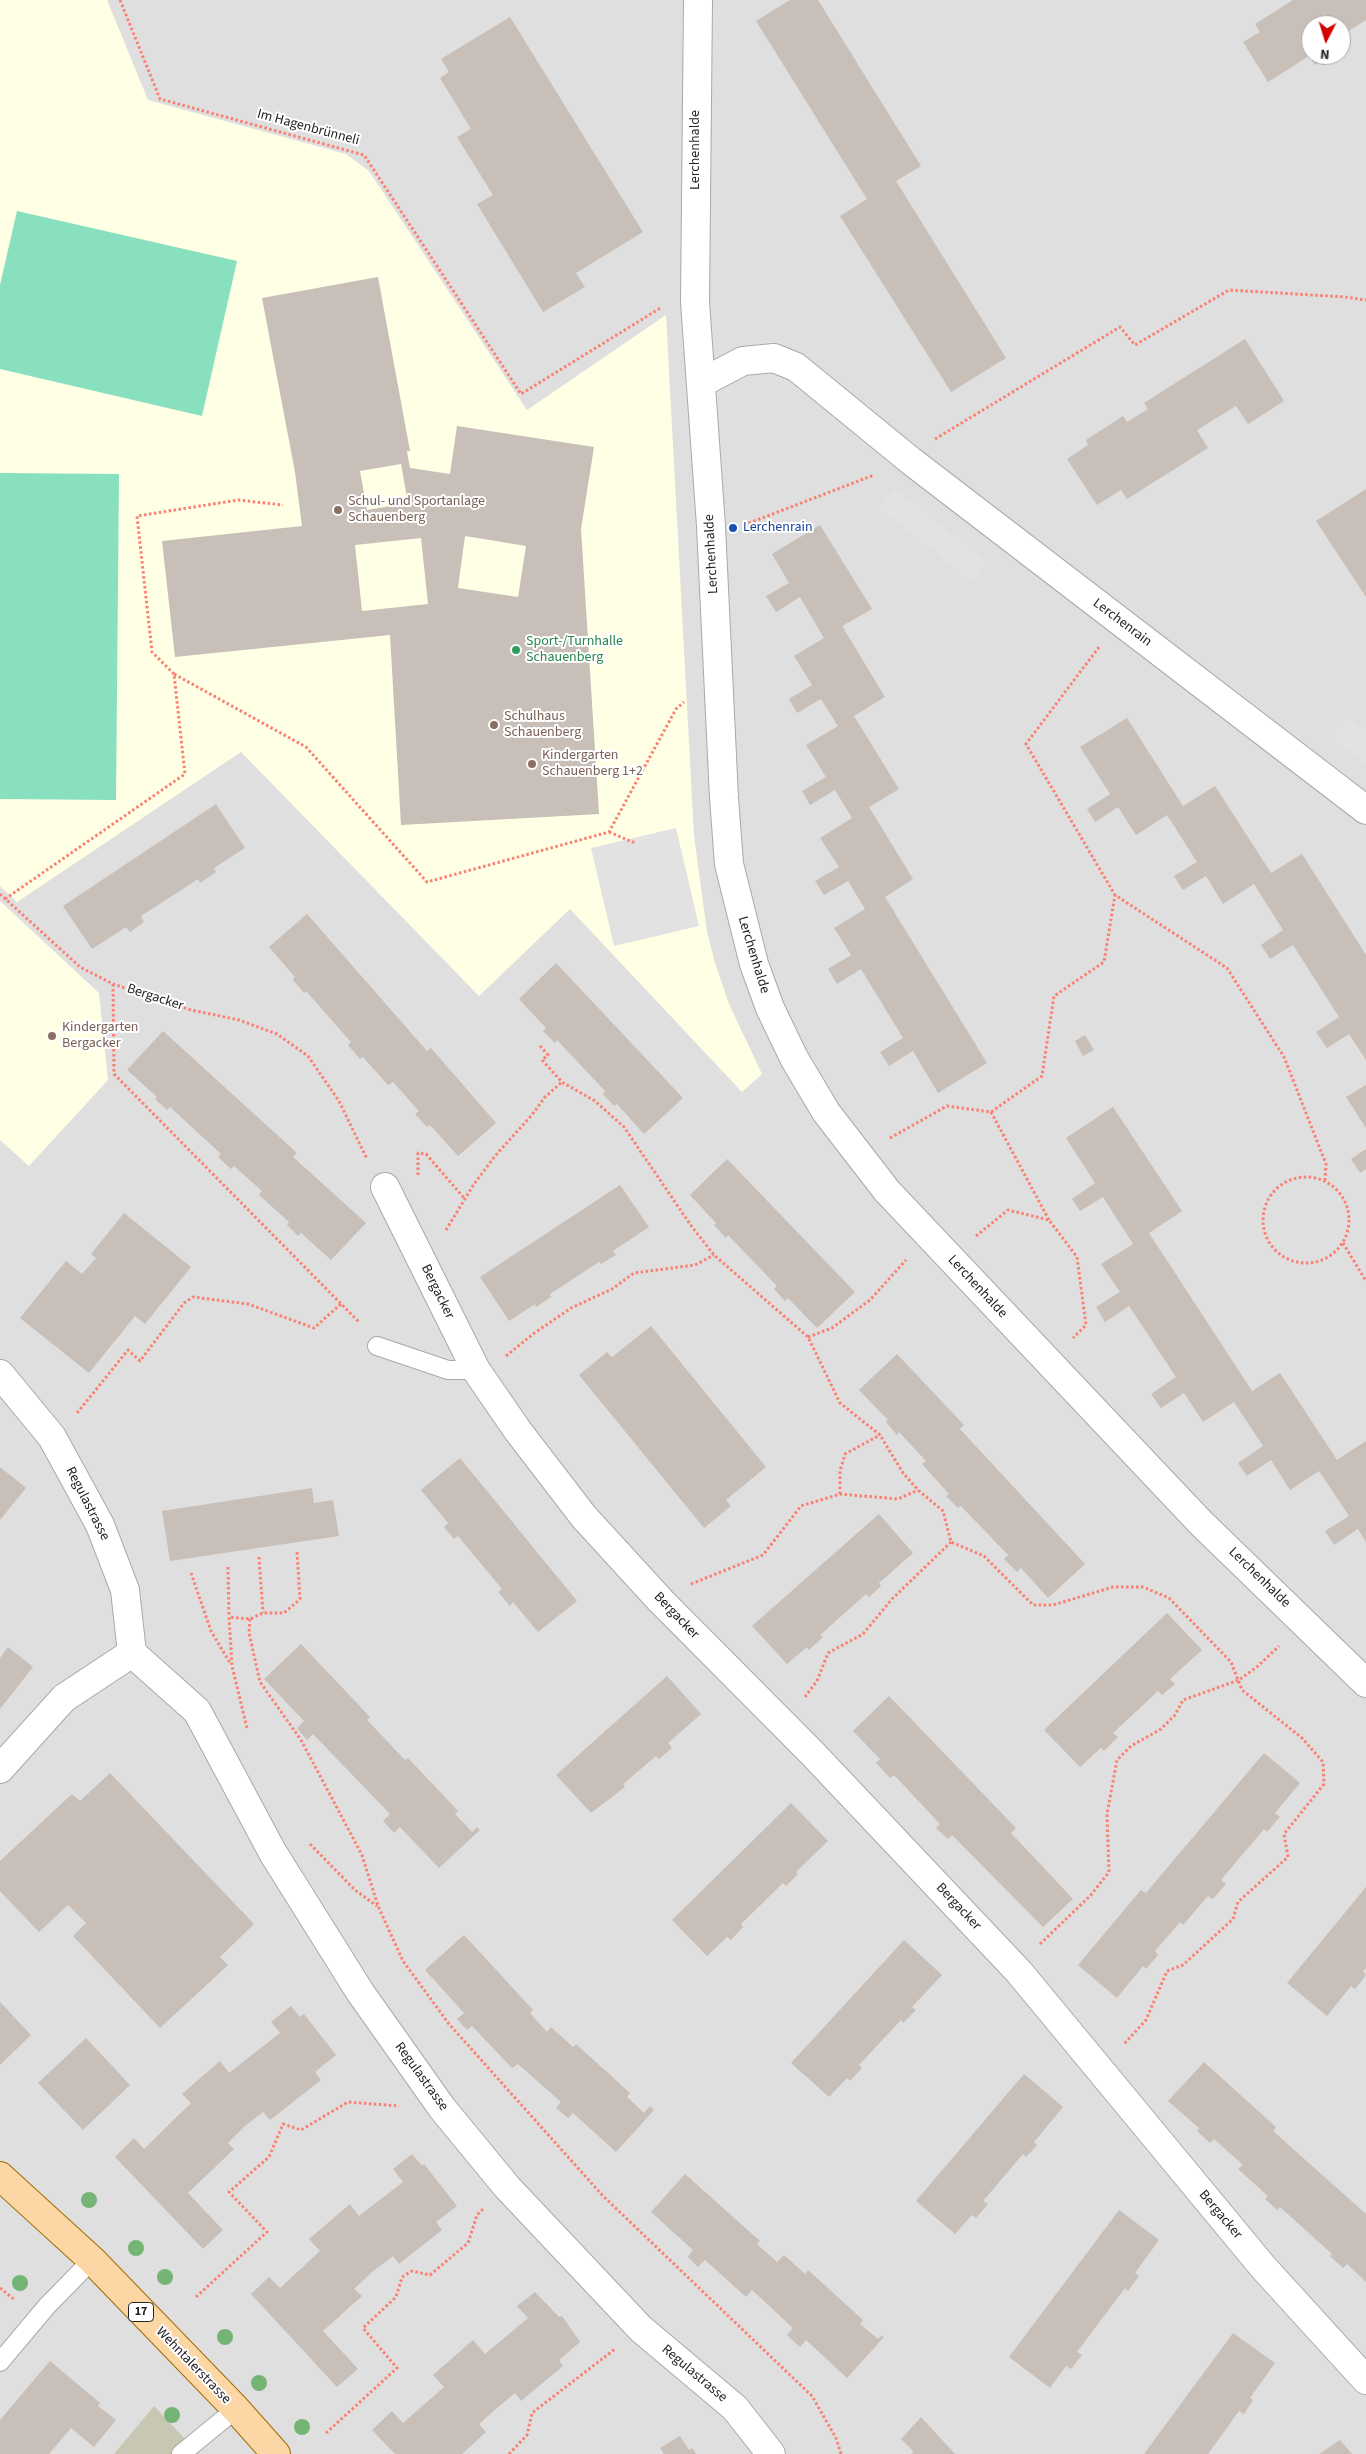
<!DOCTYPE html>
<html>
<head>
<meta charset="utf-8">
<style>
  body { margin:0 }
  #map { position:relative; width:1366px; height:2454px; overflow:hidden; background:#f2efe9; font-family:"Source Sans 3",sans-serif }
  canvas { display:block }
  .north { position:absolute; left:1301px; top:15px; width:50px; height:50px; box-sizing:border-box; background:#fff; border:1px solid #a7a7a7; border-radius:50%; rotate:185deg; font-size:14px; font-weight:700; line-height:20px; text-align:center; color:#222 }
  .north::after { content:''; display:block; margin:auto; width:18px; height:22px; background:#d40000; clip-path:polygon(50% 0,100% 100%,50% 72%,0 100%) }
</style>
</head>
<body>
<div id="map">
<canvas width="1366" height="2454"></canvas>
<div class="north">N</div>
</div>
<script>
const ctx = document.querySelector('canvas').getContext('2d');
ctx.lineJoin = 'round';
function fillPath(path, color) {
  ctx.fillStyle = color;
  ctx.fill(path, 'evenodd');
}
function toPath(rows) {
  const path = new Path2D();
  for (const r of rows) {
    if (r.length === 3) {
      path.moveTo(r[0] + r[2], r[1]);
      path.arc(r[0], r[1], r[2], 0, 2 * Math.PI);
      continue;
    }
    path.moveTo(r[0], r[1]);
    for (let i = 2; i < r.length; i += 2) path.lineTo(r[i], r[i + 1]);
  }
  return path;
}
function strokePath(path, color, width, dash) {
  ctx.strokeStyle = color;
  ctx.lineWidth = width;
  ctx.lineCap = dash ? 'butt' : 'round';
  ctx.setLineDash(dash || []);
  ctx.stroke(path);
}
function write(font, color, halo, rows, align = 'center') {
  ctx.font = font + ' "Source Sans 3",sans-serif';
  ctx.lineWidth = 4;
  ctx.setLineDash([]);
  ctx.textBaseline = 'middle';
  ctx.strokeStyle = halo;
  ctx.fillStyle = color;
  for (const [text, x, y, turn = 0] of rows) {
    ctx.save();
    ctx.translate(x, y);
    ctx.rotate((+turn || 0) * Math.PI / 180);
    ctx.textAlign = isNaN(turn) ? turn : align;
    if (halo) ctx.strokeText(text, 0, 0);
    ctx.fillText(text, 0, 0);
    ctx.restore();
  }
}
const residential = toPath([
  [0,0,1366,0,1366,2454,0,2454],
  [1311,25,1341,25,1341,55,1311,55]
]);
const education = toPath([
  [0,0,107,0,148,100,346,154,369,171,527,410,666,315,694,836,707,932,715,963,729,1004,762,1074,742,1092,570,909,479,996,241,752,17,902,0,886],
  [0,901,99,993,108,1080,29,1166,0,1140]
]);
const construction = toPath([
  [154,2406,199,2454,114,2454]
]);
const pitch = toPath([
  [17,211,237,261,202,416,0,369,0,285],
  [0,473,119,474,116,800,0,799]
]);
const parking = toPath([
  [894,488,987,562,972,581,878,507],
  [1348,717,1366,731,1366,764,1332,738],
  [676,828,699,926,614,946,591,848]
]);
const building = toPath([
  [790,0,818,0,921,166,896,181,1006,358,951,392,840,216,867,199,756,21],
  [1293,0,1366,0,1366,20,1341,36,1341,25,1311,25,1311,55,1320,55,1323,60,1315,65,1309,56,1268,82,1243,42,1260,32,1255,24],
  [510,17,643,232,576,273,585,287,543,312,477,204,493,195,457,137,471,129,440,78,449,72,441,59],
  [378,277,410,451,407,451,410,468,450,474,457,426,594,447,581,529,599,814,401,825,390,635,175,657,162,541,302,526,295,472,262,298],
  [401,464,408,503,367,510,360,471],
  [465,536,526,546,518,597,458,588],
  [421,538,428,604,362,611,355,545],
  [1245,339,1284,401,1248,424,1236,406,1197,430,1208,448,1127,499,1121,490,1097,505,1067,459,1088,445,1086,440,1123,416,1127,422,1148,409,1144,403],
  [1366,489,1366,597,1316,521],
  [820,525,872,609,842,626,885,697,854,716,899,789,869,807,913,879,885,897,987,1063,938,1093,913,1051,889,1066,880,1052,903,1038,861,969,837,984,828,969,851,955,834,928,865,909,848,881,824,895,815,881,839,867,820,838,852,818,835,790,810,805,802,791,826,777,806,745,838,726,821,699,797,713,789,699,812,685,794,656,824,638,800,597,776,612,766,596,789,583,772,554],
  [1127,718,1183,806,1215,786,1271,873,1302,854,1366,955,1366,1060,1349,1034,1327,1048,1316,1032,1339,1017,1293,945,1270,959,1261,945,1283,930,1254,884,1223,904,1206,876,1183,890,1174,876,1197,862,1167,815,1136,835,1118,807,1095,822,1087,809,1110,794,1080,747],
  [216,804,245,848,214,868,216,872,200,883,198,879,141,916,144,922,130,932,126,927,92,949,63,906],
  [307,914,427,1051,431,1048,496,1123,458,1156,430,1125,427,1127,415,1114,419,1111,393,1082,388,1085,363,1057,360,1059,348,1045,351,1042,306,991,304,993,293,980,295,977,269,947],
  [556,963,683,1098,644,1134,617,1104,614,1106,603,1094,605,1091,557,1040,555,1043,543,1031,546,1028,519,999],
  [163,1031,297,1153,293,1157,366,1223,331,1260,301,1233,298,1236,287,1225,289,1222,259,1195,262,1191,234,1166,231,1169,218,1157,221,1154,170,1107,167,1110,155,1099,157,1097,127,1070],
  [1085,1035,1094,1050,1083,1056,1075,1041],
  [1366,1085,1366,1128,1346,1097],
  [1113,1107,1182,1211,1149,1233,1252,1391,1280,1373,1337,1460,1366,1441,1366,1542,1358,1529,1334,1545,1325,1531,1349,1516,1319,1471,1290,1490,1271,1460,1247,1476,1238,1463,1263,1446,1234,1402,1203,1422,1184,1393,1161,1408,1151,1394,1176,1377,1129,1306,1105,1322,1096,1307,1120,1292,1101,1264,1133,1244,1103,1197,1080,1211,1072,1199,1095,1183,1066,1138],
  [1366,1149,1366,1169,1360,1173,1351,1159],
  [727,1159,855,1292,817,1328,788,1298,785,1301,774,1289,777,1286,728,1235,726,1238,714,1225,716,1223,690,1195],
  [620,1185,649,1227,613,1251,616,1255,601,1264,599,1262,550,1294,551,1297,536,1307,535,1304,509,1321,480,1277],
  [124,1213,191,1267,145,1324,135,1316,89,1373,20,1318,66,1261,82,1274,96,1258,91,1254],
  [651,1326,766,1467,726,1500,731,1506,704,1528,579,1375,607,1352,612,1357],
  [897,1354,964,1425,960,1429,1085,1564,1048,1598,1021,1568,1017,1572,1004,1559,1008,1555,961,1506,958,1508,946,1496,949,1494,922,1464,926,1461,899,1432,897,1435,886,1422,888,1420,859,1390],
  [460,1458,577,1601,538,1632,513,1602,510,1606,498,1592,502,1589,458,1536,454,1539,444,1527,448,1523,421,1490],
  [0,1467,26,1488,0,1520],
  [312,1488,314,1503,333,1500,339,1536,170,1561,162,1511],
  [879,1514,913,1553,879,1583,881,1586,869,1597,866,1594,820,1635,823,1637,809,1650,807,1647,787,1664,752,1626],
  [1167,1613,1202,1650,1170,1679,1175,1684,1162,1695,1158,1691,1113,1733,1118,1737,1104,1751,1101,1748,1080,1767,1044,1730],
  [301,1644,370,1717,367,1720,405,1760,408,1758,458,1811,455,1814,472,1832,477,1827,480,1830,439,1868,400,1827,394,1833,383,1821,390,1814,313,1734,307,1740,297,1728,304,1721,264,1679],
  [8,1647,33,1667,0,1709,0,1658],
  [667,1676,701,1714,668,1743,672,1748,659,1759,656,1756,623,1784,625,1787,591,1813,556,1775],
  [889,1696,1016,1828,1011,1833,1073,1899,1043,1927,952,1835,948,1839,936,1828,940,1824,894,1775,890,1778,876,1763,880,1759,853,1731],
  [1264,1753,1300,1783,1275,1813,1280,1817,1267,1832,1264,1829,1221,1880,1226,1884,1213,1899,1208,1896,1183,1925,1180,1922,1155,1951,1158,1955,1146,1969,1143,1966,1117,1998,1078,1965,1141,1890,1146,1893],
  [110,1773,254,1924,220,1957,228,1965,160,2028,73,1936,86,1923,68,1905,39,1932,0,1891,0,1861,72,1794,80,1801],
  [791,1803,828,1841,796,1872,798,1874,786,1886,783,1883,741,1924,743,1927,731,1940,727,1937,707,1956,672,1920],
  [1366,1887,1366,1968,1363,1971,1366,1975,1355,1989,1351,1986,1327,2016,1287,1983],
  [464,1935,533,2010,530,2013,547,2032,551,2027,573,2047,576,2044,630,2093,627,2097,644,2113,650,2106,654,2110,616,2152,573,2113,568,2118,556,2108,561,2102,518,2064,512,2068,472,2026,467,2030,457,2019,464,2013,425,1970],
  [904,1940,942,1975,912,2007,916,2010,903,2023,901,2020,859,2065,862,2068,850,2081,847,2078,829,2097,791,2063],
  [0,2002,31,2035,0,2065],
  [291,2006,300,2017,304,2014,336,2055,315,2072,321,2080,270,2120,263,2112,244,2127,228,2143,234,2149,188,2193,223,2230,203,2249,115,2157,134,2138,144,2149,191,2103,182,2094,220,2061,229,2073,280,2033,271,2022],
  [86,2038,130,2085,83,2130,38,2083],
  [1204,2062,1276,2127,1273,2131,1366,2214,1366,2282,1347,2264,1343,2268,1330,2256,1332,2254,1280,2207,1277,2210,1265,2199,1268,2196,1238,2169,1243,2165,1214,2139,1210,2143,1197,2131,1199,2128,1168,2101],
  [1024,2074,1063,2107,1034,2142,1037,2145,1026,2157,1023,2154,983,2201,988,2204,976,2218,972,2215,955,2234,916,2201],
  [412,2154,422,2166,424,2164,457,2206,436,2222,442,2230,399,2264,393,2256,372,2272,354,2289,362,2296,323,2331,358,2369,337,2387,251,2294,269,2277,280,2288,320,2251,309,2239,350,2204,359,2216,403,2182,393,2169],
  [685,2174,760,2241,757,2244,777,2262,784,2255,805,2274,808,2270,863,2320,860,2324,878,2339,882,2335,884,2337,847,2378,806,2340,800,2347,787,2335,793,2328,752,2290,746,2297,705,2260,698,2267,688,2257,693,2250,651,2212],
  [1119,2210,1159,2240,1135,2273,1139,2276,1128,2291,1125,2288,1077,2352,1082,2355,1071,2369,1066,2366,1050,2388,1009,2357],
  [535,2292,559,2317,562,2316,580,2342,559,2360,563,2366,521,2401,515,2393,497,2408,479,2424,486,2432,462,2454,395,2454,372,2430,392,2411,403,2423,444,2387,433,2375,473,2340,485,2354,528,2318,517,2306],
  [1233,2333,1275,2363,1250,2398,1253,2400,1244,2414,1239,2411,1208,2454,1144,2454],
  [50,2361,100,2403,98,2406,116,2420,94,2447,71,2428,49,2454,0,2454,0,2420],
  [921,2417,955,2454,911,2454,914,2452,901,2439],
  [680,2436,689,2450,692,2448,696,2454,664,2454,660,2448],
  [1340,2440,1352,2454,1319,2454]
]);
const path = toPath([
  [120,0,160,99,364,155,521,394,662,307],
  [935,439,1120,327,1135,345,1229,290,1345,297,1366,300],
  [744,525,874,475],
  [1099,647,1026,744,1115,895,1227,968,1284,1057,1326,1164,1325,1180],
  [174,674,152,652,137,516,238,500,283,505],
  [609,832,635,843],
  [0,894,80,967,113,984,191,1010,239,1020,277,1034,308,1056,339,1101,367,1159],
  [5,899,185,774,174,674,306,747,427,882,609,832,676,709,684,702],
  [113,984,114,1074,360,1323],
  [540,1046,548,1055,542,1060,562,1082,595,1101,624,1127,692,1227,714,1255,808,1337,840,1403,880,1435,903,1473,918,1490,943,1511,951,1542,984,1556,1033,1605,1053,1605,1113,1587,1143,1587,1169,1598,1231,1662,1242,1690,1302,1738,1323,1762,1324,1784,1284,1834,1288,1857,1238,1902,1233,1919,1183,1965,1167,1971,1146,2020,1124,2044],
  [991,1112,1049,1220],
  [890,1138,947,1106,991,1112,1042,1076,1054,996,1104,962,1115,895],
  [418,1175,418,1153,426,1154,465,1199],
  [1306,1220,43],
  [446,1230,474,1184,495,1156,531,1116,545,1097,562,1082],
  [976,1236,1008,1210,1049,1220,1077,1257,1086,1325,1073,1338],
  [1343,1243,1366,1281],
  [808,1337,832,1328,870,1300,906,1260],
  [506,1356,533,1334,571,1308,612,1289,634,1273,695,1265,714,1255],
  [77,1413,128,1350,140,1361,184,1303,193,1297,248,1304,314,1328,341,1304],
  [840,1494,840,1471,845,1454,880,1435],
  [259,1557,263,1613],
  [228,1567,229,1617],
  [191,1573,211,1631,230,1663],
  [691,1584,763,1555,801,1506,840,1494,898,1499,918,1490],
  [250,1619,249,1633,260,1682,301,1740,362,1855,378,1906,403,1961,449,2024,603,2196,812,2396,836,2438,841,2454],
  [805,1697,817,1681,828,1653,863,1634,892,1599,951,1542],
  [247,1728,232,1666,229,1617,250,1619,263,1613,284,1613,300,1599,297,1552],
  [310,1844,355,1890,377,1906],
  [1040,1944,1090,1896,1109,1872,1107,1814,1117,1760,1131,1746,1161,1729,1175,1715,1183,1700,1239,1680,1258,1666,1279,1646],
  [0,2288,15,2300],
  [196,2297,267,2232,229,2192,269,2157,283,2124,301,2130,348,2102,399,2106],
  [326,2433,397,2368,363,2328,396,2297,402,2277,412,2271,430,2275,468,2243,477,2215,483,2209],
  [509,2454,527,2435,532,2413,615,2349]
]);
const lane = toPath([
  [377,1346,448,1370,476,1370],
  [0,2362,47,2306,92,2260],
  [181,2454,236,2409]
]);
const street = toPath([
  [698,0,695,302,711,526,724,798,729,864,754,964,770,1008,794,1058,826,1112,887,1191,1201,1523,1366,1683],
  [701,383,743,361,774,358,796,367,911,461,1366,810],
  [385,1187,476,1370,518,1431,584,1517,660,1600,813,1754,1019,1972,1263,2267,1366,2380],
  [0,1374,52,1437,100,1525,125,1590,132,1653,197,1711,273,1853,360,1992,442,2108,507,2187,641,2329,735,2408,771,2454],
  [0,1769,64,1698,132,1653]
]);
const primary = toPath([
  [0,2176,92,2260,236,2409,276,2454]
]);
const trees = [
  [89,2200],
  [136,2248],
  [165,2277],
  [20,2283],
  [225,2337],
  [259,2383],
  [172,2415],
  [302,2427]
];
const markers = [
  [338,510,5,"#8d6e63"],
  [733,528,5,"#1a4fb4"],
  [516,650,5,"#2e9e5b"],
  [494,725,5,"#8d6e63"],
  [532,764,5,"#8d6e63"],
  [52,1036,5,"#8d6e63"]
];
const shields = [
  [141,2312,25]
];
const shieldNames = [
  ["17",141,2312]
];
const streetNames = [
  ["Im Hagenbrünneli",308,128,15],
  ["Lerchenhalde",696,150,-90],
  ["Lerchenhalde",712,554,-93],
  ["Lerchenrain",1122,623,37],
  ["Lerchenhalde",753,955,73],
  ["Bergacker",155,998,18],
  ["Lerchenhalde",977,1287,47],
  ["Bergacker",437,1292,64],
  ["Regulastrasse",87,1504,63],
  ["Lerchenhalde",1259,1578,44],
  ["Bergacker",676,1616,46],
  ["Bergacker",958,1907,47],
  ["Regulastrasse",421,2077,54],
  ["Bergacker",1220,2215,50],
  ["Wehntalerstrasse",193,2366,46],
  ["Regulastrasse",694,2374,40]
];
const educationNames = [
  ["Schul- und Sportanlage",348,502],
  ["Schauenberg",348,518],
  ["Schulhaus",504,717],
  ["Schauenberg",504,733],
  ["Kindergarten",542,756],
  ["Schauenberg 1+2",542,772],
  ["Kindergarten",62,1028],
  ["Bergacker",62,1044]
];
const transitNames = [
  ["Lerchenrain",743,528]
];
const leisureNames = [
  ["Sport-/Turnhalle",526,642],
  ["Schauenberg",526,658]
];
fillPath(residential, '#e0dfdf');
fillPath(education, '#ffffe5');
fillPath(construction, '#c7c7b4');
fillPath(pitch, '#88e0be');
fillPath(parking, '#e2e2e2');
fillPath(building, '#c7bfb8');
strokePath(lane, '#a9a9a9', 20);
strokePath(street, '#a9a9a9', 30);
strokePath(primary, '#a06b00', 30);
strokePath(path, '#fa8072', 3, [2.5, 2.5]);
strokePath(lane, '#fff', 18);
strokePath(street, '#fff', 28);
strokePath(primary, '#fcd6a4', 28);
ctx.fillStyle = '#74b475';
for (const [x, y] of trees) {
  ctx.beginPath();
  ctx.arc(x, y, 8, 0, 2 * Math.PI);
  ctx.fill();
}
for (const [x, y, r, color] of markers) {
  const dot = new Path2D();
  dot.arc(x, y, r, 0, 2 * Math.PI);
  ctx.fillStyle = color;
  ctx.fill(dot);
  strokePath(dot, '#fff', 2);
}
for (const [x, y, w] of shields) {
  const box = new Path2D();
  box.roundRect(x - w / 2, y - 9.5, w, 19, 4);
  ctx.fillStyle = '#fff';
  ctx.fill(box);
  strokePath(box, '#222', 1);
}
write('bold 12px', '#222', null, shieldNames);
write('14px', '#222', '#fff', streetNames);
write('14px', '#785e54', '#fff', educationNames, 'left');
write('14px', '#164399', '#fff', transitNames, 'left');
write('14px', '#27864d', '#fff', leisureNames, 'left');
</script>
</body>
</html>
